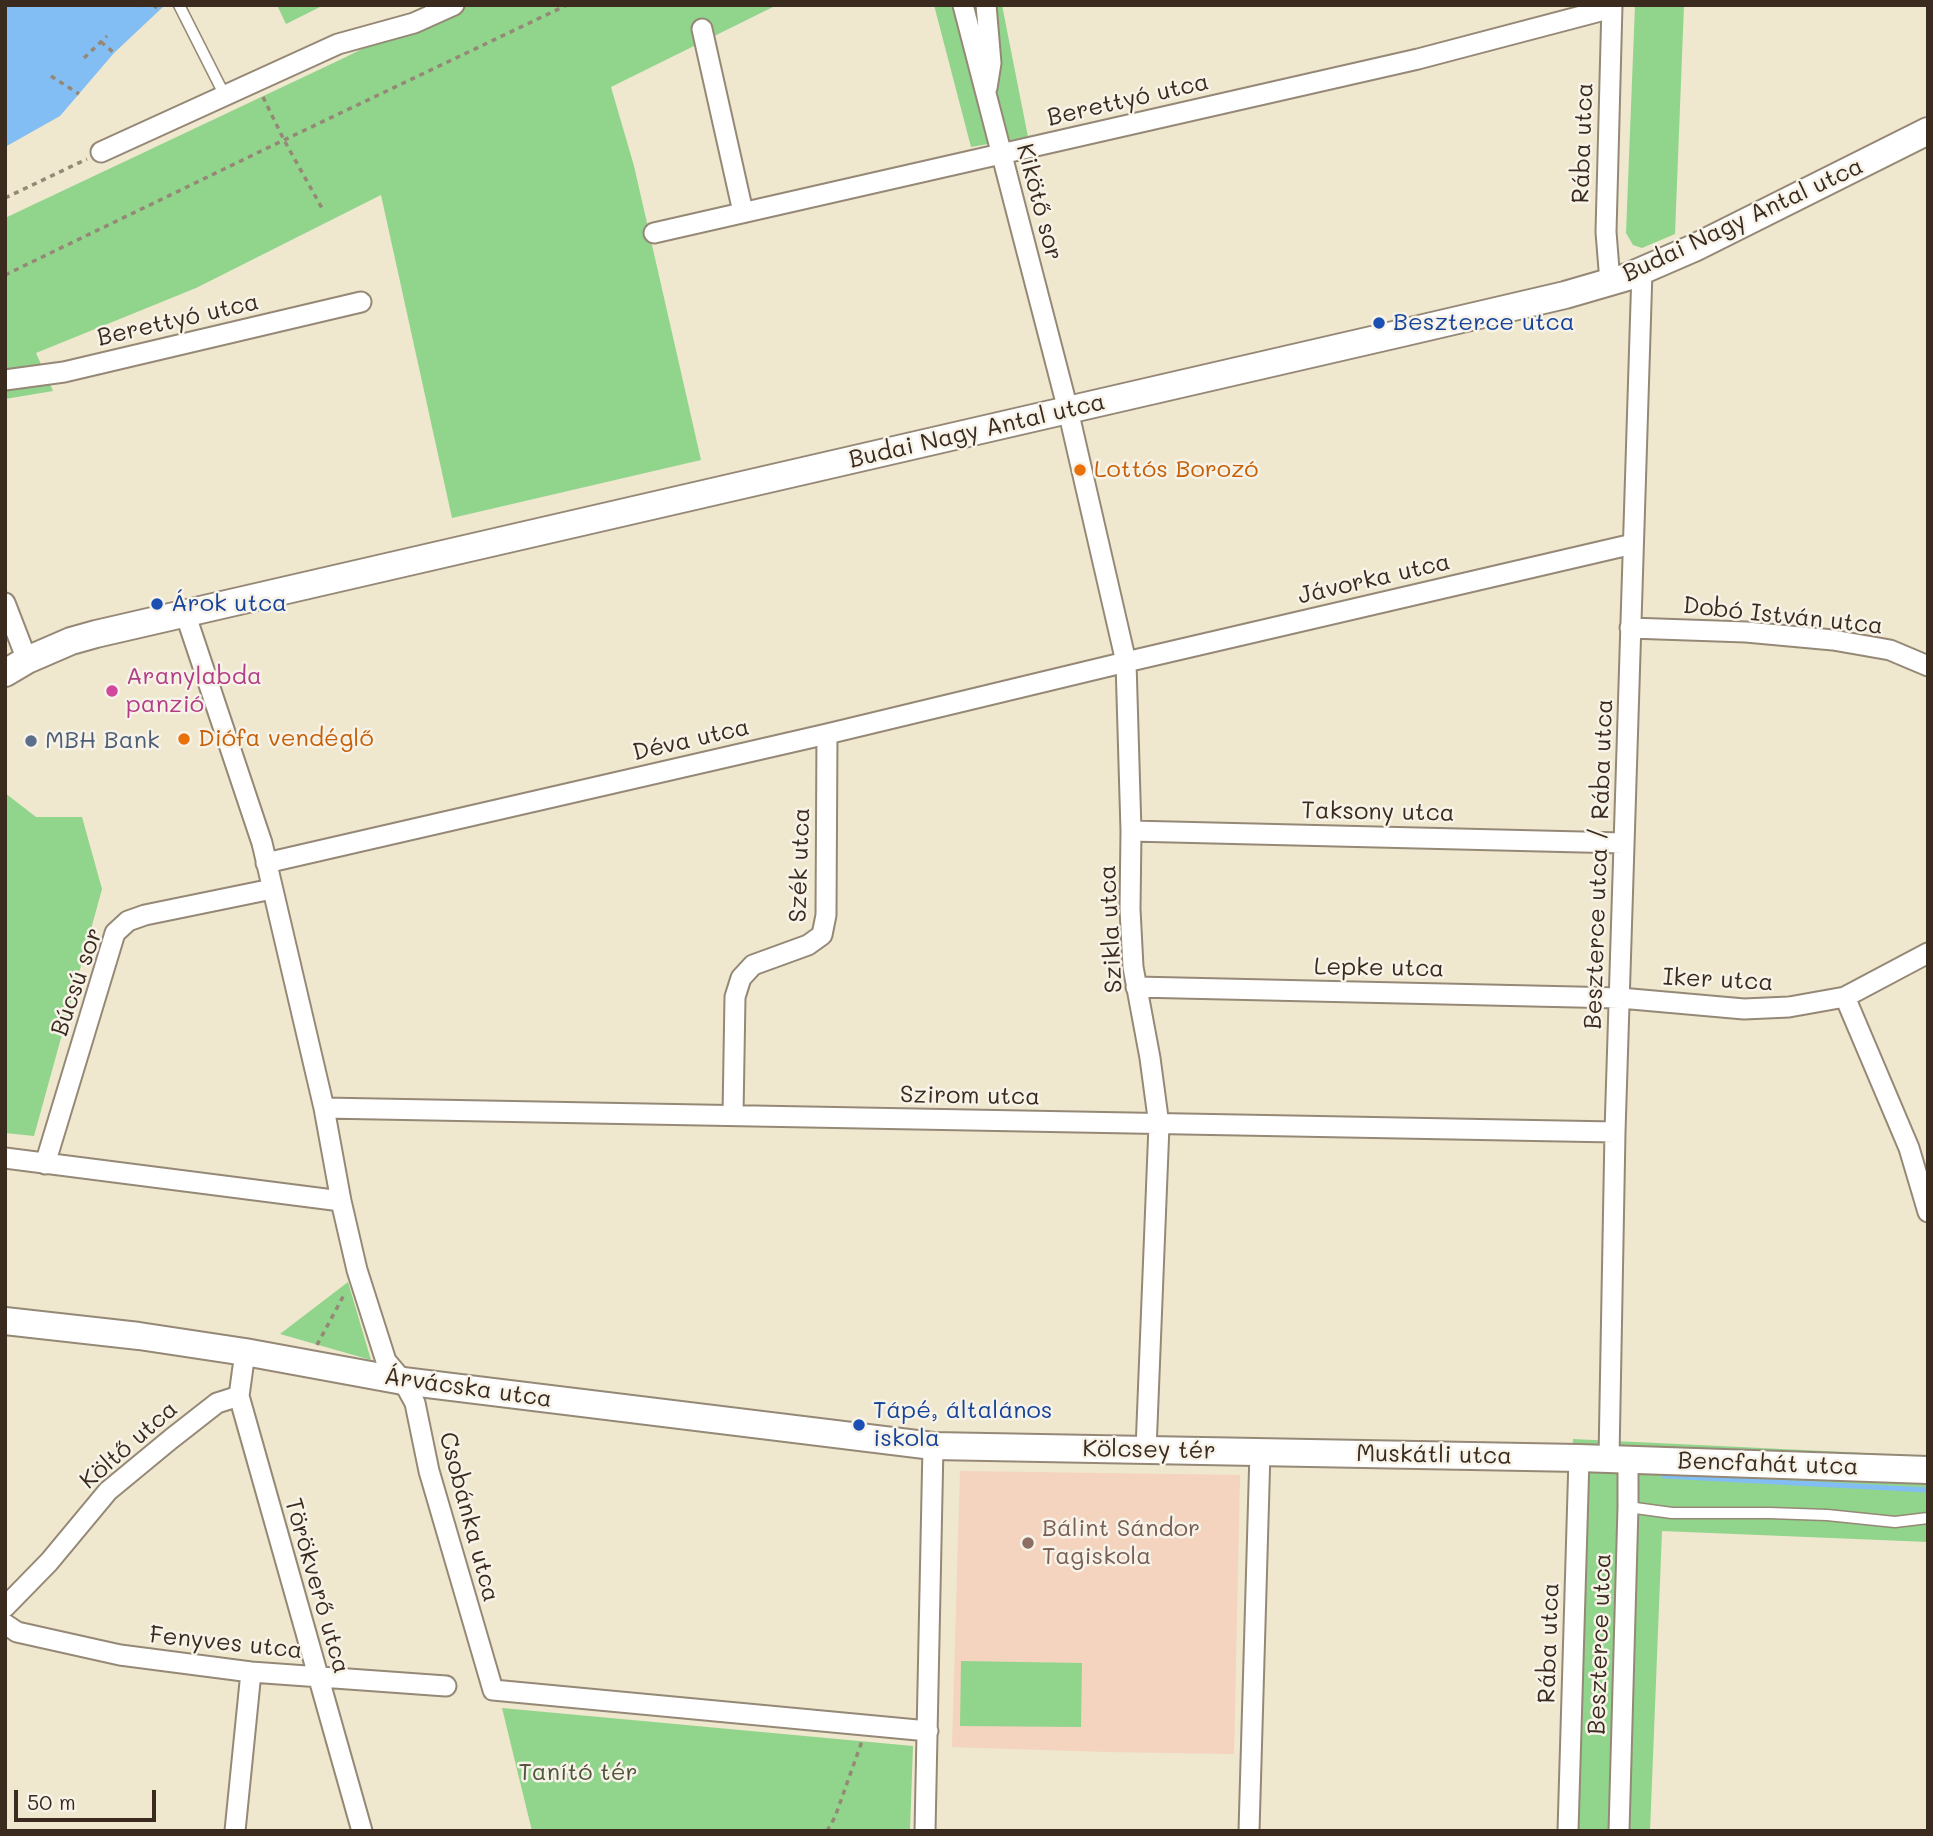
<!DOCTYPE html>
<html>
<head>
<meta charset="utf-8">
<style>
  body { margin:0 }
  #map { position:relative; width:1933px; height:1836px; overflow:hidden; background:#efe7ce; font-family:Mali,sans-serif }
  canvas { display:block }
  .frame { position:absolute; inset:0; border:7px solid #3b2a1e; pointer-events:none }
  .scale { position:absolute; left:14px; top:1790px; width:142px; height:32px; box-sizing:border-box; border:4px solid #3b2a1e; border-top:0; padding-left:9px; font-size:21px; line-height:24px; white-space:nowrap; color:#3b2a1e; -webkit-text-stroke:5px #f7f3e8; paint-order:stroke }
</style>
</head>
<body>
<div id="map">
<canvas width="1933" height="1836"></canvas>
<div class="frame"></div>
<div class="scale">50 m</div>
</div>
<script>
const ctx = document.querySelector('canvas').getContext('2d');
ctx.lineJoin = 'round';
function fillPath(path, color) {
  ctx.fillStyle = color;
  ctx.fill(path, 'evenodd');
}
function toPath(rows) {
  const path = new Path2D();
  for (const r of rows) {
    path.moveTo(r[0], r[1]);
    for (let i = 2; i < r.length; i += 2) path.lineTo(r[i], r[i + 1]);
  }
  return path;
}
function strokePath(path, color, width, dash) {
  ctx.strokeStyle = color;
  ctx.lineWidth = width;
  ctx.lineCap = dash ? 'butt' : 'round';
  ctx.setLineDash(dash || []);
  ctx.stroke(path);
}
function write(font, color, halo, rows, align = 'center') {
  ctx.font = font + ' Mali,sans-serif';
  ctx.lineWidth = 5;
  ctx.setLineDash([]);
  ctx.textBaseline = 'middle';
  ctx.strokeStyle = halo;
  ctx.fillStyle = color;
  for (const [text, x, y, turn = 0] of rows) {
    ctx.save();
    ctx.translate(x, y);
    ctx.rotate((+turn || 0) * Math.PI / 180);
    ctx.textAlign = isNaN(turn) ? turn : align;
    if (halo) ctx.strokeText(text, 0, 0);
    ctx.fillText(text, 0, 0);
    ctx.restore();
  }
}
const built = toPath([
  [960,1471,1240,1475,1234,1754,1107,1752,952,1747]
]);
const green = toPath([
  [277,5,324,5,286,24],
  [448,5,777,5,611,87,634,166,701,460,452,518,381,195,196,288,36,353,53,391,5,399,5,218,346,57],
  [934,5,1002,5,1028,137,971,147],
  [1635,5,1684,5,1675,234,1642,248,1633,245,1626,233],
  [5,793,36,817,82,817,102,889,34,1136,5,1133],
  [348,1282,371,1360,280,1334],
  [1573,1439,1928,1456,1928,1542,1662,1531,1650,1831,1561,1831],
  [961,1661,1082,1663,1081,1727,960,1726],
  [502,1708,913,1746,910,1831,532,1831]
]);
const water = toPath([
  [5,5,165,5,114,53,60,116,5,147]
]);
const stream = toPath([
  [1664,1476,1928,1490]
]);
const path = toPath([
  [153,5,160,10],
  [137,6,139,5],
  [101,42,114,53],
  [84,58,107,36],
  [51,76,79,94],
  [263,97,284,140,323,210],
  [5,198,87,159],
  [5,275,284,140,567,5],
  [317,1345,345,1293],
  [827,1831,835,1817,862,1741]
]);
const lane = toPath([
  [179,5,225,96],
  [1628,1507,1672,1513,1769,1513,1827,1515,1895,1522,1928,1518]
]);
const street = toPath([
  [963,5,1068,410,1126,662,1131,831,1130,909,1133,967,1150,1058,1159,1125,1146,1450],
  [986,5,991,63,987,88],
  [702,29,743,212],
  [101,152,338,44,414,23,454,5],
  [654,233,1418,59,1612,8],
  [1610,282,1606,232,1612,5],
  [5,380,64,372,361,302],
  [5,603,27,660],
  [185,613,262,843,324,1108,341,1201,357,1270,386,1361,403,1381,415,1403,429,1471,493,1690,928,1731],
  [1630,628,1746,632,1833,640,1890,650,1928,666],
  [1131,831,1623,843],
  [266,863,827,734,1126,662,1633,544],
  [1136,987,1620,998,1744,1009,1789,1007,1845,997,1928,953],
  [1845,997,1909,1148,1928,1212],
  [324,1108,1615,1132],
  [733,1115,735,997,741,978,753,965,808,945,822,935,826,915,827,734],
  [5,1158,341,1201],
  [45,1164,115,933,128,921,145,915,272,889],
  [245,1352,239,1396,362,1831],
  [1609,1458,1615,1132,1642,271],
  [5,1607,49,1562,108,1491,171,1439,217,1403,239,1396],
  [5,1624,17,1632,120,1655,251,1672,446,1686],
  [235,1831,251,1672],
  [925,1831,933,1446],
  [1249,1831,1260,1452],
  [1568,1831,1579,1458],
  [1619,1831,1628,1507,1628,1459]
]);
const secondary = toPath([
  [5,673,27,660,71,641,96,634,1402,333,1565,295,1627,277,1694,248,1928,131],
  [5,1321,139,1336,245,1352,403,1381,933,1446,1579,1458,1928,1470]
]);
const markers = [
  [1379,323,7,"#1a4fb4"],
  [1080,470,7,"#e8710a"],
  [157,604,7,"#1a4fb4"],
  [112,691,7,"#d1479c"],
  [184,739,7,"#e8710a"],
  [31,741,7,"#5c6f8a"],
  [859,1425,7,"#1a4fb4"],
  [1028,1543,7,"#8d6e63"]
];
const streetNames = [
  ["Berettyó utca",1128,100,-13],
  ["Rába utca",1583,143,-88],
  ["Kikötő sor",1039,202,75],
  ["Budai Nagy Antal utca",1743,220,-25],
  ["Berettyó utca",178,320,-13],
  ["Budai Nagy Antal utca",977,431,-13],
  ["Jávorka utca",1374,579,-13],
  ["Dobó István utca",1783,616,6],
  ["Déva utca",691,740,-13],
  ["Taksony utca",1378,812,1],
  ["Beszterce utca / Rába utca",1599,864,-88],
  ["Szék utca",800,865,-88],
  ["Szikla utca",1111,929,-93],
  ["Lepke utca",1379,968,1],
  ["Iker utca",1718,980,3],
  ["Búcsú sor",77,982,-71],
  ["Szirom utca",970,1096,1],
  ["Árvácska utca",468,1388,8],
  ["Költő utca",129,1445,-41],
  ["Kölcsey tér",1149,1450,1],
  ["Muskátli utca",1434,1455,1],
  ["Bencfahát utca",1768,1464,2],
  ["Csobánka utca",469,1517,75],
  ["Törökverő utca",317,1586,74],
  ["Fenyves utca",226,1643,6],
  ["Rába utca",1549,1643,-88],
  ["Beszterce utca",1600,1644,-88]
];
const transitNames = [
  ["Beszterce utca",1393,323],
  ["Árok utca",171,604],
  ["Tápé, általános",873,1411],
  ["iskola",873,1439]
];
const foodNames = [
  ["Lottós Borozó",1094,470],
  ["Diófa vendéglő",198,739]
];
const hotelNames = [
  ["Aranylabda",126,677],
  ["panzió",126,705]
];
const serviceNames = [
  ["MBH Bank",45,741]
];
const educationNames = [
  ["Bálint Sándor",1042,1529],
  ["Tagiskola",1042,1557]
];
const parkNames = [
  ["Tanító tér",578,1773]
];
fillPath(built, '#f4d3bf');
fillPath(green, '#91d48c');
fillPath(water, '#82bef4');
strokePath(stream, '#82bef4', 5);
strokePath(lane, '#958876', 13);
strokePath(street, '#958876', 23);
strokePath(secondary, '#958876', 30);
strokePath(path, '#958876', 3.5, [5, 5]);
strokePath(lane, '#fff', 10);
strokePath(street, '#fff', 19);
strokePath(secondary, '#fff', 26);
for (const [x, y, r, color] of markers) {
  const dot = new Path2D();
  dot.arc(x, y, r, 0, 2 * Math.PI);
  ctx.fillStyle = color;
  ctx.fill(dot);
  strokePath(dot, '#f7f3e8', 2.5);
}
write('24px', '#3b2a1e', '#f7f3e8', streetNames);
write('24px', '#164399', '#f7f3e8', transitNames, 'left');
write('24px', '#c56008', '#f7f3e8', foodNames, 'left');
write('24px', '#b23c85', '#f7f3e8', hotelNames, 'left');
write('24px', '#4e5e75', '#f7f3e8', serviceNames, 'left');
write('24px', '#785e54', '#f7f3e8', educationNames, 'left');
write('24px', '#50543a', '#f7f3e8', parkNames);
</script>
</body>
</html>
